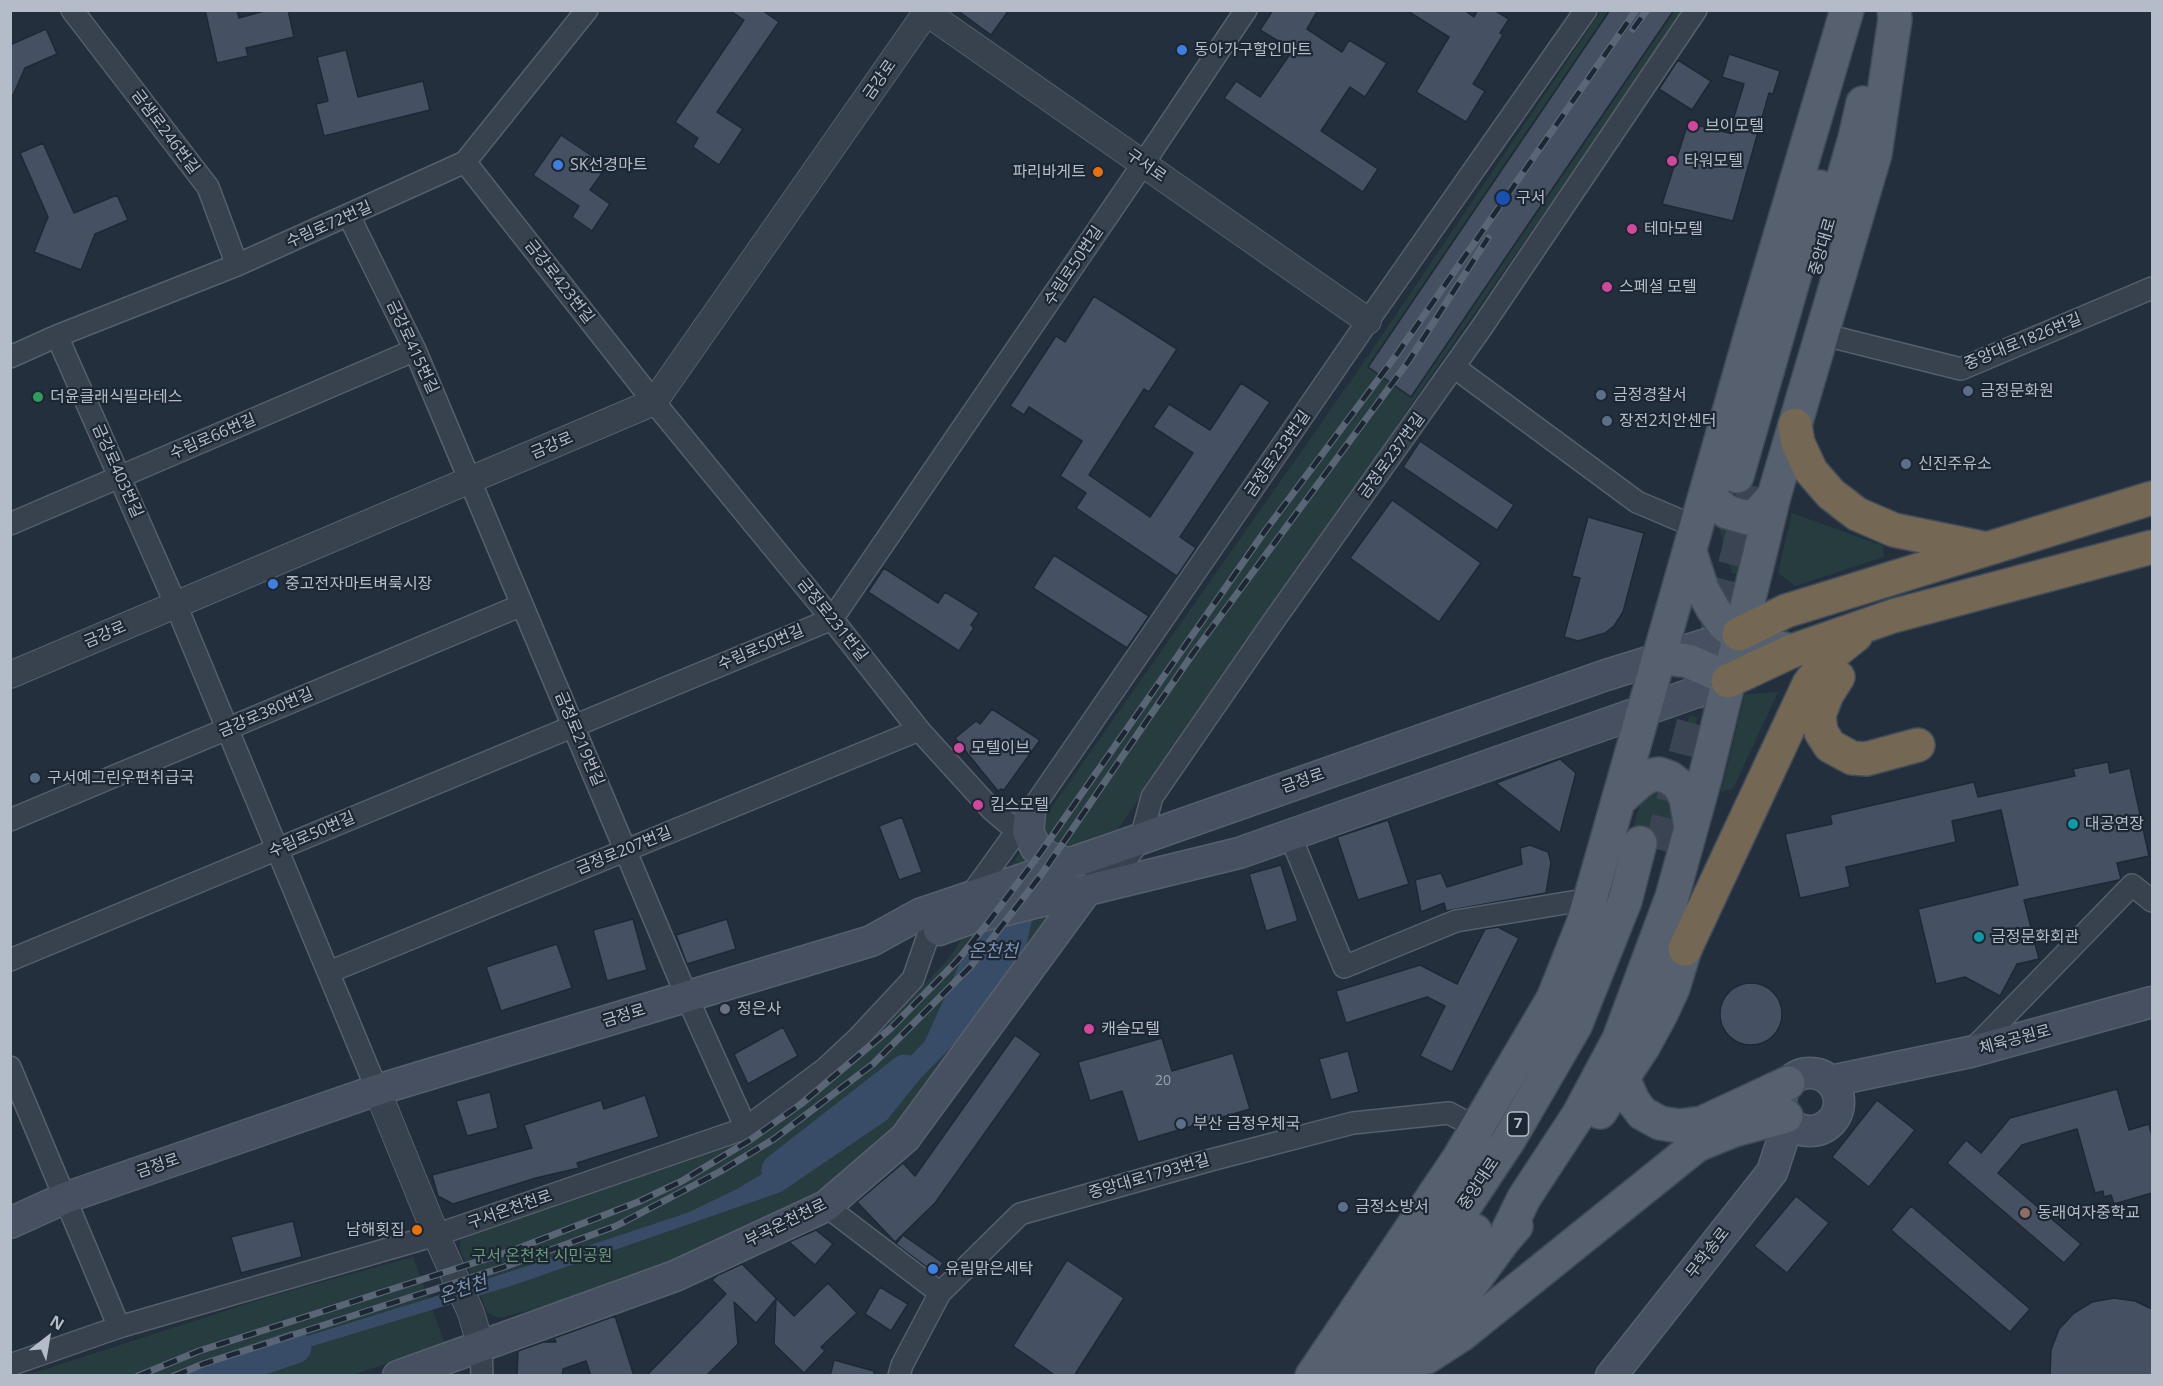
<!DOCTYPE html>
<html>
<head>
<meta charset="utf-8">
<style>
  body { margin:0 }
  #map { position:relative; width:2163px; height:1386px; overflow:hidden; background:#242f3e; font-family:"Open Sans",sans-serif }
  canvas { display:block }
  .frame { position:absolute; inset:0; border:12px solid #b4bcc9; pointer-events:none }
  .north { position:absolute; left:18px; top:1308px; width:60px; height:60px; -webkit-text-stroke:4px #1d2633; paint-order:stroke; rotate:31deg; font-size:16px; font-weight:700; line-height:24px; text-align:center; color:#b4bcc9 }
  .north::after { content:''; display:block; margin:auto; width:21px; height:27px; background:#b4bcc9; clip-path:polygon(50% 0,100% 100%,50% 72%,0 100%) }
</style>
</head>
<body>
<div id="map">
<canvas width="2163" height="1386"></canvas>
<div class="frame"></div>
<div class="north">N</div>
</div>
<script>
const ctx = document.querySelector('canvas').getContext('2d');
ctx.lineJoin = 'round';
function fillPath(path, color) {
  ctx.fillStyle = color;
  ctx.fill(path, 'evenodd');
}
function toPath(rows) {
  const path = new Path2D();
  for (const r of rows) {
    if (r.length === 3) {
      path.moveTo(r[0] + r[2], r[1]);
      path.arc(r[0], r[1], r[2], 0, 2 * Math.PI);
      continue;
    }
    path.moveTo(r[0], r[1]);
    for (let i = 2; i < r.length; i += 2) path.lineTo(r[i], r[i + 1]);
  }
  return path;
}
function strokePath(path, color, width, dash) {
  ctx.strokeStyle = color;
  ctx.lineWidth = width;
  ctx.lineCap = dash ? 'butt' : 'round';
  ctx.setLineDash(dash || []);
  ctx.stroke(path);
}
function write(font, color, halo, rows, align = 'center') {
  ctx.font = font + ' "Open Sans","Noto Sans KR",sans-serif';
  ctx.lineWidth = 4.5;
  ctx.setLineDash([]);
  ctx.textBaseline = 'middle';
  ctx.strokeStyle = halo;
  ctx.fillStyle = color;
  for (const [text, x, y, turn = 0] of rows) {
    ctx.save();
    ctx.translate(x, y);
    ctx.rotate((+turn || 0) * Math.PI / 180);
    ctx.textAlign = isNaN(turn) ? turn : align;
    if (halo) ctx.strokeText(text, 0, 0);
    ctx.fillText(text, 0, 0);
    ctx.restore();
  }
}
const green = toPath([
  [1601,11,1684,11,1410,406,1298,574,997,1000,892,1139,840,1184,715,1248,559,1303,498,1318,488,1313,460,1250,461,1234,774,1113,884,1027,950,957,978,913,1061,794,1357,372],
  [1792,513,1883,546,1884,557,1795,586,1778,573],
  [1719,526,1752,533,1742,573,1732,573],
  [1778,692,1733,789,1721,792,1745,694],
  [1691,715,1697,718,1688,756,1670,750],
  [1654,793,1667,795,1671,805,1671,844,1661,838,1630,836,1641,802],
  [413,1257,445,1344,353,1375,24,1376,268,1297]
]);
const water = toPath([
  [1032,920,1025,951,978,1019,919,1080,887,1120,781,1192,514,1285,316,1345,194,1375,178,1376,427,1299,687,1213,737,1189,847,1122,925,1041,976,927]
]);
const river = toPath([
  [778,1170,905,1071],
  [209,1376,295,1347]
]);
const building = toPath([
  [205,10,237,10,239,18,268,10,288,10,294,37,246,48,248,56,217,63,205,10],
  [729,10,762,10,779,22,717,112,743,129,719,165,693,147,698,138,675,122,744,20,729,10],
  [957,10,1009,10,991,35,957,10],
  [1273,10,1318,10,1307,29,1342,52,1349,40,1387,63,1365,97,1350,87,1321,131,1378,169,1363,192,1224,98,1236,81,1260,97,1293,50,1260,30,1273,10],
  [1406,10,1464,10,1474,17,1478,10,1494,10,1509,19,1500,33,1503,35,1473,84,1485,91,1466,122,1416,92,1449,37,1406,10],
  [1610,10,1674,10,1411,397,1368,367,1610,10],
  [46,29,57,54,25,68,10,102,10,45,46,29],
  [346,50,358,97,423,81,430,110,324,136,316,104,328,101,317,57,346,50],
  [1729,54,1780,71,1773,94,1769,93,1733,221,1662,204,1688,123,1729,133,1744,84,1722,77,1729,54],
  [1678,60,1711,81,1692,110,1659,89,1678,60],
  [561,135,607,166,590,190,610,204,592,231,572,217,579,206,533,175,561,135],
  [43,143,74,213,117,195,128,220,95,234,81,270,34,252,48,217,20,153,43,143],
  [1094,296,1177,349,1149,392,1144,389,1089,475,1150,517,1193,453,1153,427,1169,404,1210,430,1241,383,1270,402,1180,537,1196,548,1177,576,1076,508,1086,493,1060,476,1082,441,1029,407,1024,415,1010,406,1056,336,1065,342,1094,296],
  [1420,441,1514,505,1497,530,1403,467,1420,441],
  [1392,500,1481,563,1439,622,1350,558,1392,500],
  [1588,517,1644,533,1623,612,1614,626,1605,633,1578,641,1564,637,1580,578,1572,576,1588,517],
  [1054,555,1149,616,1127,648,1033,588,1054,555],
  [884,568,938,603,945,592,979,613,971,625,974,628,959,651,868,592,884,568],
  [992,709,1040,740,1004,790,1001,789,998,791,955,738,976,721,980,724,992,709],
  [1560,759,1576,773,1560,833,1496,783,1560,759],
  [2108,762,2110,773,2130,768,2149,856,2117,863,2121,879,2119,880,2024,900,2039,959,2017,964,2000,996,1965,977,1936,984,1918,909,2018,885,2001,810,1952,821,1956,842,1846,867,1850,887,1800,898,1785,834,1832,824,1830,815,1974,782,1978,797,2075,776,2073,769,2108,762],
  [902,817,922,872,899,880,879,826,902,817],
  [1388,820,1409,884,1358,900,1337,837,1388,820],
  [1530,845,1548,852,1551,862,1546,893,1446,911,1444,903,1421,912,1415,880,1441,873,1447,887,1522,864,1520,848,1530,845],
  [1281,865,1298,921,1266,931,1249,874,1281,865],
  [633,919,647,970,607,981,593,930,633,919],
  [727,919,736,949,687,964,676,935,727,919],
  [1498,927,1519,938,1452,1072,1420,1056,1445,1006,1427,997,1346,1023,1336,991,1420,965,1457,984,1485,929,1498,927],
  [557,944,572,988,501,1011,486,967,557,944],
  [1751,1014,31],
  [783,1027,798,1056,748,1084,734,1054,783,1027],
  [1015,1035,1041,1054,935,1203,895,1242,857,1202,903,1163,915,1176,1015,1035],
  [1162,1038,1172,1071,1233,1053,1250,1109,1138,1142,1122,1091,1090,1101,1078,1062,1162,1038],
  [1348,1051,1359,1092,1331,1100,1319,1059,1348,1051],
  [2117,1089,2129,1130,2149,1124,2152,1137,2152,1193,2114,1204,2111,1195,2104,1197,2103,1191,2095,1193,2077,1129,2022,1145,1998,1173,2081,1244,2064,1263,1947,1163,1966,1140,1981,1153,2010,1118,2117,1089],
  [490,1092,498,1128,467,1136,456,1101,490,1092],
  [645,1095,659,1137,577,1163,579,1168,536,1178,453,1204,438,1196,432,1175,532,1148,524,1125,601,1100,604,1109,645,1095],
  [1877,1100,1915,1130,1869,1187,1832,1157,1877,1100],
  [1796,1196,1829,1223,1787,1273,1754,1246,1796,1196],
  [1911,1206,2030,1309,2010,1332,1891,1230,1911,1206],
  [293,1221,302,1257,241,1273,231,1237,293,1221],
  [816,1230,833,1244,815,1265,789,1242,816,1230],
  [903,1235,943,1263,936,1274,896,1244,903,1235],
  [1067,1260,1124,1298,1074,1376,1056,1376,1013,1346,1067,1260],
  [742,1264,794,1316,828,1283,857,1313,821,1347,825,1351,804,1373,774,1344,776,1299,756,1323,734,1302,738,1344,706,1376,646,1376,726,1294,712,1280,718,1275,742,1264],
  [880,1287,908,1304,891,1331,865,1314,880,1287],
  [2114,1298,2135,1301,2152,1309,2152,1376,2050,1376,2051,1350,2059,1329,2074,1313,2092,1302,2114,1298],
  [615,1316,634,1376,591,1376,586,1361,563,1369,562,1376,517,1376,518,1351,543,1342,556,1342,554,1338,615,1316],
  [834,1360,874,1371,874,1376,830,1376,834,1360]
]);
const primaryTunnel = toPath([
  [1660,850,1756,482]
]);
const minor = toPath([
  [72,10,208,187,237,265],
  [465,162,654,402,832,619,919,730,991,809,1017,831],
  [349,216,415,350,687,997,746,1128],
  [1821,334,1961,369,2152,288],
  [57,336,176,605,377,1090],
  [10,357,57,336,237,265,465,162,587,10],
  [1454,367,1637,502,1696,527],
  [10,524,415,350],
  [10,820,522,605],
  [1290,835,1344,967,1456,921,1590,899],
  [1086,891,1100,871,1126,860,1141,838,1152,797,1270,626,1482,327,1696,10],
  [10,960,832,619,1143,164,1246,10],
  [329,972,919,730],
  [1971,1051,2132,885,2152,901],
  [10,1067,119,1327],
  [826,1206,940,1293],
  [481,1347,482,1376],
  [10,1365,119,1327,436,1235,746,1128,826,1068,858,1038,913,979,929,933,960,910,1017,831,1368,321,1586,10],
  [899,1376,902,1365,940,1293,1020,1214,1211,1160,1353,1123,1449,1113,1477,1128]
]);
const tertiary = toPath([
  [923,10,1368,321],
  [10,675,654,402,928,10],
  [377,1090,436,1235,471,1313,481,1347]
]);
const secondary = toPath([
  [1030,813,1028,832,1036,848,1049,857,1069,864],
  [939,930,969,919,1239,853,1728,681],
  [1810,1102,29],
  [1831,1081,1970,1052,2152,1002],
  [10,1223,65,1198,377,1090,871,941,920,914,1106,851,1606,675,1739,634],
  [398,1376,675,1276,826,1206,905,1138,1086,891],
  [1611,1376,1772,1172,1789,1121]
]);
const primary = toPath([
  [1830,224,1855,138,1863,103],
  [1737,476,1820,187],
  [1711,480,1713,501,1727,512,1748,518,1759,513,1774,496],
  [1690,552,1702,589,1713,609,1724,624,1731,630,1756,642,1792,651],
  [1659,657,1688,661,1718,674,1728,681],
  [1619,800,1638,783,1648,776,1659,774,1670,778,1679,785,1686,798,1691,828],
  [1623,1078,1633,1101,1642,1113,1660,1123,1679,1126,1702,1123,1788,1083],
  [1600,1112,1643,1047,1661,1014,1673,988,1685,949,1686,921],
  [1503,1241,1524,1198,1579,1114,1619,1039,1672,897,1705,778,1774,496,1875,154,1895,19,1894,10],
  [1427,1357,1461,1335,1697,1145,1734,1130,1786,1116],
  [1312,1376,1459,1158,1553,999,1583,924,1754,324,1847,10],
  [1341,1376,1435,1251,1510,1138,1575,1026,1625,901,1640,843],
  [1377,1376,1475,1231],
  [1404,1376,1503,1241,1516,1226]
]);
const motorway = toPath([
  [1795,425,1798,443,1811,471,1831,494,1857,514,1894,530,1982,548],
  [1739,634,1786,611,2152,498],
  [1838,677,1827,694,1819,715,1821,732,1830,746,1852,758,1866,759,1918,745],
  [1728,681,1792,651,1893,616,2152,547],
  [1685,949,1809,684,1831,655,1856,635]
]);
const rail = toPath([
  [1633,29,1647,10],
  [138,1376,199,1351,514,1250,638,1202,682,1181,750,1140,801,1104,891,1028,957,961,987,924,1041,852,1265,531,1397,354,1636,10],
  [174,1376,203,1364,504,1267,616,1226,721,1171,774,1139,873,1064,971,966,1041,875,1194,652,1408,362,1488,238]
]);
const markers = [
  [1182,50,6,"#3f7fe0"],
  [1693,126,6,"#d1479c"],
  [1672,161,6,"#d1479c"],
  [558,165,6,"#3f7fe0"],
  [1098,172,6,"#e8710a"],
  [1503,198,8,"#1a4fb4"],
  [1632,229,6,"#d1479c"],
  [1607,287,6,"#d1479c"],
  [1968,391,6,"#5c6f8a"],
  [1601,395,6,"#5c6f8a"],
  [38,397,6,"#2e9e5b"],
  [1607,421,6,"#5c6f8a"],
  [1906,464,6,"#5c6f8a"],
  [273,584,6,"#3f7fe0"],
  [959,748,6,"#d1479c"],
  [35,778,6,"#5c6f8a"],
  [978,805,6,"#d1479c"],
  [2073,824,6,"#0f9aa8"],
  [1979,937,6,"#0f9aa8"],
  [725,1009,6,"#6b7280"],
  [1089,1029,6,"#d1479c"],
  [1181,1124,6,"#5c6f8a"],
  [1343,1207,6,"#5c6f8a"],
  [2025,1213,6,"#8d6e63"],
  [417,1230,6,"#e8710a"],
  [933,1269,6,"#3f7fe0"]
];
const numberNames = [
  ["20",1163,1081]
];
const shields = [
  [1518,1124,21]
];
const shieldNames = [
  ["7",1518,1124]
];
const poiNames = [
  ["동아가구할인마트",1194,50],
  ["브이모텔",1705,126],
  ["타워모텔",1684,161],
  ["SK선경마트",570,165],
  ["파리바게트",1086,172,"right"],
  ["구서",1516,198],
  ["테마모텔",1644,229],
  ["스페셜 모텔",1619,287],
  ["금정문화원",1980,391],
  ["금정경찰서",1613,395],
  ["더윤클래식필라테스",50,397],
  ["장전2치안센터",1619,421],
  ["신진주유소",1918,464],
  ["중고전자마트벼룩시장",285,584],
  ["모텔이브",971,748],
  ["구서예그린우편취급국",47,778],
  ["킴스모텔",990,805],
  ["대공연장",2085,824],
  ["금정문화회관",1991,937],
  ["정은사",737,1009],
  ["캐슬모텔",1101,1029],
  ["부산 금정우체국",1193,1124],
  ["금정소방서",1355,1207],
  ["동래여자중학교",2037,1213],
  ["남해횟집",405,1230,"right"],
  ["유림맑은세탁",945,1269]
];
const streetNames = [
  ["금강로",880,80,-55],
  ["금샘로246번길",165,132,53],
  ["구서로",1146,166,35],
  ["수림로72번길",329,225,-24],
  ["중앙대로",1823,247,-74],
  ["수림로50번길",1074,266,-56],
  ["금강로423번길",559,282,52],
  ["중앙대로1826번길",2023,342,-22],
  ["금강로415번길",412,347,65],
  ["수림로66번길",213,437,-23],
  ["금강로",552,446,-23],
  ["금정로233번길",1278,454,-55],
  ["금정로237번길",1392,456,-54],
  ["금강로403번길",117,471,66],
  ["금정로231번길",832,620,51],
  ["금강로",105,635,-23],
  ["수림로50번길",761,648,-23],
  ["금강로380번길",266,713,-23],
  ["금정로219번길",579,739,67],
  ["금정로",1303,781,-19],
  ["수림로50번길",312,835,-23],
  ["금정로207번길",624,851,-22],
  ["금정로",624,1016,-17],
  ["체육공원로",2015,1040,-15],
  ["금정로",158,1166,-19],
  ["중앙대로1793번길",1149,1177,-16],
  ["중앙대로",1479,1184,-56],
  ["구서온천천로",510,1210,-19],
  ["부곡온천천로",786,1223,-26],
  ["무학송로",1708,1253,-52]
];
const parkNames = [
  ["구서 온천천 시민공원",542,1256]
];
const waterNames = [
  ["온천천",993,952],
  ["온천천",463,1290,-19]
];
fillPath(green, '#263c3f');
fillPath(water, '#394c67');
strokePath(river, '#394c67', 33);
fillPath(building, '#455162');
strokePath(building, '#1f2835', 1.5);
strokePath(primaryTunnel, '#3a4453', 33, [33, 16]);
strokePath(minor, '#565f6c', 24);
strokePath(tertiary, '#565f6c', 28);
strokePath(secondary, '#565f6c', 33);
strokePath(primary, '#414a57', 36);
strokePath(motorway, '#434c59', 36);
strokePath(minor, '#38414e', 21);
strokePath(tertiary, '#38414e', 26);
strokePath(secondary, '#465061', 30);
strokePath(primary, '#56606e', 33);
strokePath(motorway, '#746855', 33);
strokePath(rail, '#5a6575', 7);
strokePath(rail, '#1d2633', 4.5, [14]);
for (const [x, y, r, color] of markers) {
  const dot = new Path2D();
  dot.arc(x, y, r, 0, 2 * Math.PI);
  ctx.fillStyle = color;
  ctx.fill(dot);
  strokePath(dot, '#1d2633', 2);
}
write('14px', '#98a1af', null, numberNames);
for (const [x, y, w] of shields) {
  const box = new Path2D();
  box.roundRect(x - w / 2, y - 12, w, 24, 4.5);
  ctx.fillStyle = '#1d2633';
  ctx.fill(box);
  strokePath(box, '#b4bcc9', 1.5);
}
write('bold 15px', '#b4bcc9', null, shieldNames);
write('16px', '#b4bcc9', '#1d2633', poiNames, 'left');
write('16px', '#b4bcc9', '#1d2633', streetNames);
write('16px', '#6b9a76', '#1d2633', parkNames);
write('italic 18px', '#7c92b1', '#1d2633', waterNames);
</script>
</body>
</html>
